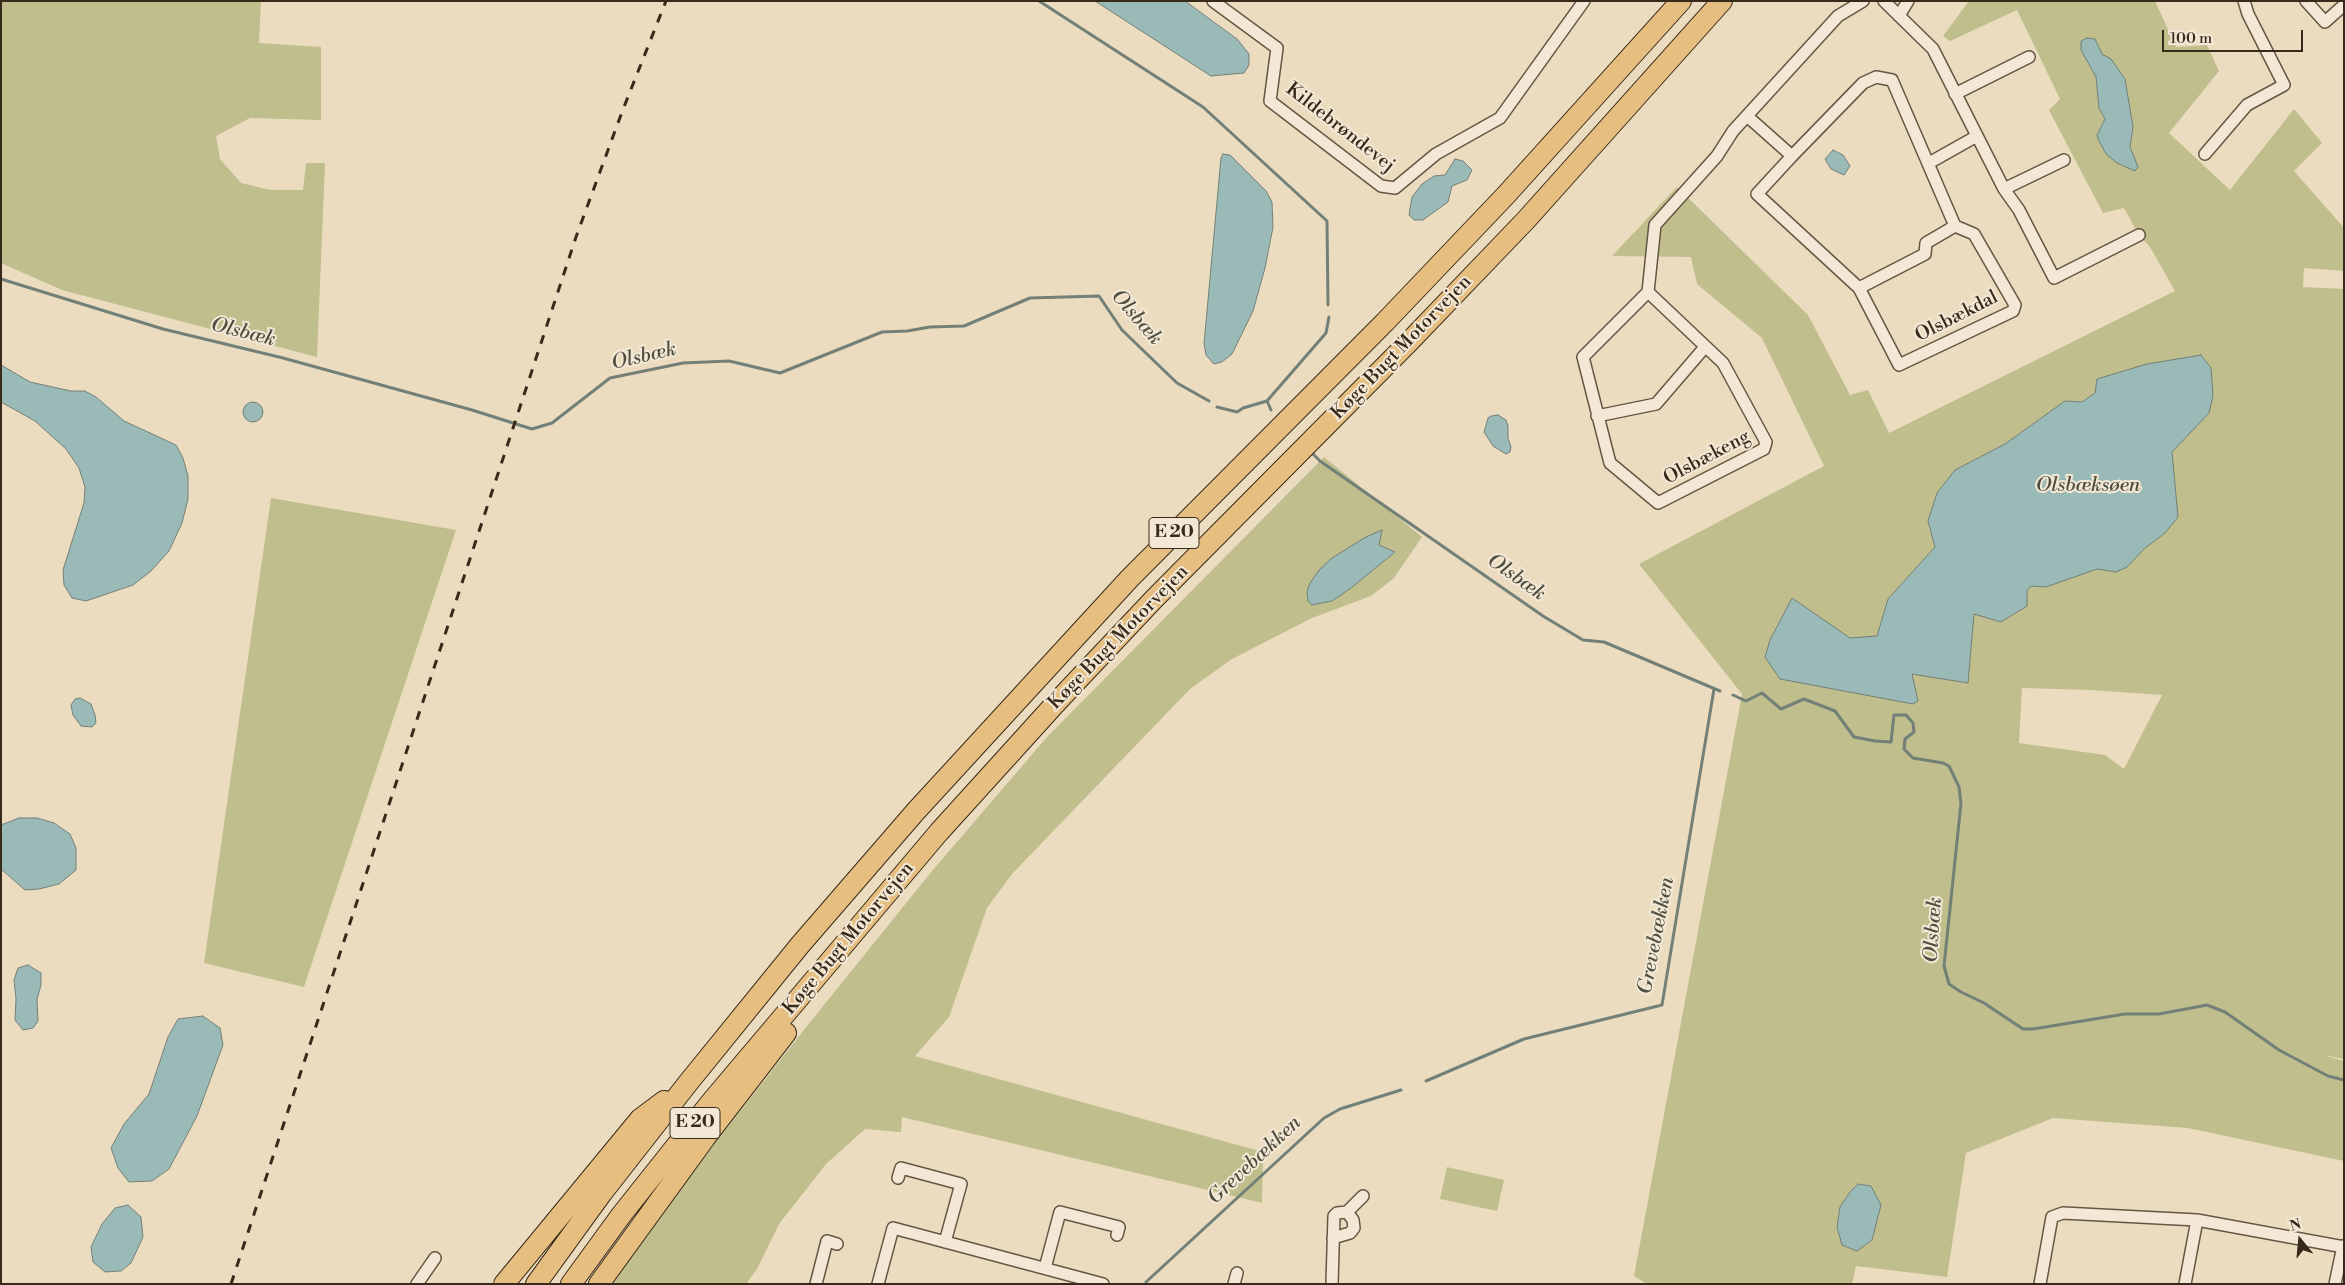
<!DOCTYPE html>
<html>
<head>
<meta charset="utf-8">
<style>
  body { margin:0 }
  #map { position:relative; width:2345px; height:1285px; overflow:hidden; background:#ecdcbf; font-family:"Libre Bodoni",serif }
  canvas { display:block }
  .frame { position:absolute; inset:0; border:2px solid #382a1a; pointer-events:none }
  .north { position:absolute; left:2275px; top:1215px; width:50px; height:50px; -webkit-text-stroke:4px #f3e8d5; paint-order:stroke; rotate:343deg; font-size:14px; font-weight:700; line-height:20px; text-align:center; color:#382a1a }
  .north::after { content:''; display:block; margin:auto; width:18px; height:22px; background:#382a1a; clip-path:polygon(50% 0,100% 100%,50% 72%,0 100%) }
  .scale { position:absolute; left:2162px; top:30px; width:141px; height:22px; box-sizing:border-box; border:2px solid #382a1a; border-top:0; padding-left:6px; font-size:15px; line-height:18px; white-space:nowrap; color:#382a1a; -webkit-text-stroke:4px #f3e8d5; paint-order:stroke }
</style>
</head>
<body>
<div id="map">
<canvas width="2345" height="1285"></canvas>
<div class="frame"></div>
<div class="north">N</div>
<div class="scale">100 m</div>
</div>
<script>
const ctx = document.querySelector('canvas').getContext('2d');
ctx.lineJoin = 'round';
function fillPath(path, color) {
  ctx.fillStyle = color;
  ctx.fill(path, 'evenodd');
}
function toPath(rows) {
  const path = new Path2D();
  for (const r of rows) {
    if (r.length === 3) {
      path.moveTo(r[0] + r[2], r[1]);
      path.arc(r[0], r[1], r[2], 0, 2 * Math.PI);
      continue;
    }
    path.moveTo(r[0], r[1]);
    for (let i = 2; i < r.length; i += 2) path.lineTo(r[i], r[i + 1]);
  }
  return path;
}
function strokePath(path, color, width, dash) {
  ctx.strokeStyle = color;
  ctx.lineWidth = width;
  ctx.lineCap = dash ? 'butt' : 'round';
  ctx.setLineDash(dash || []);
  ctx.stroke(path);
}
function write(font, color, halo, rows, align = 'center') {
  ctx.font = font + ' "Libre Bodoni",serif';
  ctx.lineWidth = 4;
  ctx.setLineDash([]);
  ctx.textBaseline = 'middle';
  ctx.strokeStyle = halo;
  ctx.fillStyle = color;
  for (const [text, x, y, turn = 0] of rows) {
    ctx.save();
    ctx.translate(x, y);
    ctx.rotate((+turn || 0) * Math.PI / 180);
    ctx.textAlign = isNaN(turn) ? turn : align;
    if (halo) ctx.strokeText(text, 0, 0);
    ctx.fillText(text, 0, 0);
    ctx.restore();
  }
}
const green = toPath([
  [1,1,261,1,259,43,321,47,321,120,250,118,216,136,220,159,241,183,270,190,303,190,306,163,325,163,317,357,62,290,1,263],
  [1969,1,2155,1,2176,47,2207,45,2219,71,2169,133,2230,190,2294,109,2322,143,2294,171,2344,228,2344,271,2304,268,2303,287,2344,289,2344,1059,2323,1055,2344,1061,2344,1161,2188,1128,2053,1118,1966,1153,1947,1277,1856,1266,1852,1284,1647,1284,1634,1276,1742,694,1639,564,1824,466,1762,338,1697,284,1691,257,1612,256,1677,187,1808,315,1850,395,1868,390,1889,433,2175,291,2150,247,2139,235,2124,208,2103,213,2049,110,2060,99,2017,10,1950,41,1943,36],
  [2022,688,2091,690,2162,695,2124,769,2105,755,2019,743],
  [1324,457,1422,537,1394,578,1371,596,1312,618,1232,659,1190,689,1012,874,987,908,949,1017,915,1056,1263,1152,1262,1203,902,1117,901,1132,865,1129,826,1164,779,1224,757,1269,746,1284,611,1284,654,1221,807,1026,932,871,1047,737],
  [271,498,456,530,304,987,204,963],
  [1447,1167,1504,1180,1497,1211,1440,1199]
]);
const water = toPath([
  [1095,1,1185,1,1237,39,1249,54,1249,65,1244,73,1211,76,1095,1],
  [2087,38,2095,39,2102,54,2111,59,2125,79,2133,127,2130,147,2138,167,2135,171,2117,163,2106,154,2098,139,2097,135,2105,119,2099,108,2096,77,2081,50,2081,41,2087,38],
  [1833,150,1843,155,1850,166,1844,175,1831,169,1825,159,1833,150],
  [1223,154,1230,155,1266,191,1272,202,1273,227,1265,268,1253,311,1232,354,1222,362,1214,364,1206,355,1204,344,1221,158,1223,154],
  [1455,159,1463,161,1472,170,1467,180,1452,186,1448,202,1423,220,1414,220,1409,215,1412,197,1422,184,1434,176,1445,175,1455,159],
  [2201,355,2211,368,2213,396,2209,413,2172,452,2178,517,2165,533,2145,548,2127,567,2116,572,2097,569,2046,587,2031,586,2027,591,2027,606,2001,622,1974,614,1968,683,1912,674,1918,701,1913,704,1780,679,1765,657,1770,640,1792,598,1850,638,1877,636,1888,599,1935,547,1928,521,1937,493,1955,470,2005,444,2065,401,2082,402,2095,393,2097,379,2147,364,2201,355],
  [1,365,30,382,71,391,85,391,96,397,124,421,176,445,183,458,188,476,188,499,182,523,169,551,151,571,133,585,86,601,72,598,64,585,63,570,84,503,85,487,79,468,66,449,35,421,1,402,1,365],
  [253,412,10],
  [1498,415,1506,420,1508,426,1508,438,1511,447,1510,452,1506,454,1493,446,1484,432,1488,418,1491,416,1498,415],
  [1382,530,1379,545,1395,552,1351,588,1332,601,1312,605,1308,601,1307,592,1309,585,1319,570,1332,558,1366,537,1382,530],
  [80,698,91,704,95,715,96,723,92,727,81,726,73,715,71,705,75,699,80,698],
  [19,818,37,818,54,823,70,834,76,848,76,870,59,884,39,889,25,890,1,869,1,825,19,818],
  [28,965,41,973,41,985,37,999,38,1021,33,1028,23,1030,15,1020,16,999,14,980,18,968,28,965],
  [203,1016,220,1028,223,1045,197,1116,169,1169,152,1181,129,1182,118,1168,111,1148,124,1124,149,1094,168,1037,178,1019,203,1016],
  [1858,1184,1871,1186,1881,1205,1872,1240,1857,1251,1842,1245,1837,1227,1840,1207,1850,1192,1858,1184],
  [128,1205,141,1217,143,1237,131,1263,121,1271,105,1272,93,1262,91,1247,102,1224,115,1208,128,1205]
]);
const stream = toPath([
  [1039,1,1203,107,1327,221,1328,305],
  [1,279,163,329,283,358,472,410,532,429,552,423,610,378,683,363,729,361,780,373,882,332,907,331,930,327,964,326,1030,298,1099,296,1122,330,1177,383,1209,401],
  [1267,401,1326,333,1329,317],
  [1217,407,1237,412,1243,408,1267,401,1271,410],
  [1313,454,1320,461,1543,616,1583,640,1604,642,1720,691],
  [1733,695,1746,701,1762,693,1781,709,1804,699,1835,711,1854,737,1875,741,1891,742,1894,715,1906,715,1913,723,1914,732,1905,739,1904,749,1913,758,1943,763,1949,766,1959,787,1961,803,1944,966,1949,984,1961,992,1984,1003,2023,1029,2033,1029,2125,1014,2159,1014,2207,1005,2225,1012,2279,1050,2328,1076,2344,1080],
  [1426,1081,1524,1039,1662,1005,1714,689],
  [1146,1282,1324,1118,1340,1109,1401,1090]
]);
const minor = toPath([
  [1213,1,1277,48,1270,101,1381,186,1395,188,1436,154,1500,118,1584,1],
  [1884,1,1933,49,2004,189,2019,210,2054,278,2139,235],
  [2306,1,2325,22,2344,5],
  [1899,16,1908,1],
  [1955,94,2029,57],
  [1747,116,1792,156,1863,83,1876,77,1892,80,1955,226,1974,234,2015,305,2013,311,1899,365,1859,288,1757,194,1792,156],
  [2205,154,2247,105,2284,85,2248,14,2244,1],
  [1929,163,1977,136],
  [2004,189,2064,160],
  [1859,288,1925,254,1926,243,1955,226],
  [1648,292,1583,357,1610,463,1658,503,1764,449,1766,442,1723,363,1648,292,1655,225,1717,156,1733,131,1838,16,1863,1],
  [1597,416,1656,404,1705,347],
  [898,1178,901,1168,961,1184,945,1242],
  [1333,1238,1350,1233,1354,1228,1353,1220,1347,1212],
  [1045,1268,1060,1212,1119,1227,1117,1235],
  [417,1284,435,1258],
  [816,1284,827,1241,837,1244],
  [878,1284,893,1228,1103,1284],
  [1234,1284,1237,1273],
  [1332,1284,1334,1216,1337,1213,1347,1212,1363,1196],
  [2040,1284,2052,1217,2063,1213,2197,1220,2344,1247],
  [2185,1284,2197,1220],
  [2335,1284,2343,1246]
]);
const motorway = toPath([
  [504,1284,640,1119,664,1101],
  [536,1284,602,1193,688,1083,800,945,916,811,1130,578,1385,322,1506,195,1681,1],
  [571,1284,622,1214,711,1102,939,832,1055,704,1154,599,1408,343,1526,220,1722,1],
  [599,1284,705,1138,786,1033]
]);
const rail = toPath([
  [231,1284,576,237,622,112,666,1]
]);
const shields = [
  [1174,533,50],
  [695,1123,50]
];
const shieldNames = [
  ["E 20",1174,533],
  ["E 20",695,1123]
];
const streetNames = [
  ["Kildebrøndevej",1340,128,38],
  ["Olsbækdal",1957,317,-27],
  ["Køge Bugt Motorvejen",1402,348,-46],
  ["Olsbækeng",1707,458,-28],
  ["Køge Bugt Motorvejen",1119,638,-46],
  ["Køge Bugt Motorvejen",849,939,-50]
];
const waterNames = [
  ["Olsbæk",1136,318,49],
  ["Olsbæk",243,333,14],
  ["Olsbæk",644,357,-13],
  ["Olsbæksøen",2088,486],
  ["Olsbæk",1516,578,35],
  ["Olsbæk",1934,930,-86],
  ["Grevebækken",1657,936,-79],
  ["Grevebækken",1255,1161,-43]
];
fillPath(green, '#bfbe8c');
fillPath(water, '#9abab7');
strokePath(water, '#738078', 1);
strokePath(stream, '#738078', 3);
strokePath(minor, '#655643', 14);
strokePath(motorway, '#382a1a', 22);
strokePath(minor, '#f3e8d5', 11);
strokePath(motorway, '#e6be80', 20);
strokePath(rail, '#382a1a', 3, [9, 9]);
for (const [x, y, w] of shields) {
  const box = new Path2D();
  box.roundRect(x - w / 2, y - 15.5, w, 31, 4);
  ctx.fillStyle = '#f3e8d5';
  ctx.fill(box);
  strokePath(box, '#382a1a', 1);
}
write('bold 18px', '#382a1a', null, shieldNames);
write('19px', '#382a1a', '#f3e8d5', streetNames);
write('italic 20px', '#504e41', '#f3e8d5', waterNames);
</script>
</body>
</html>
